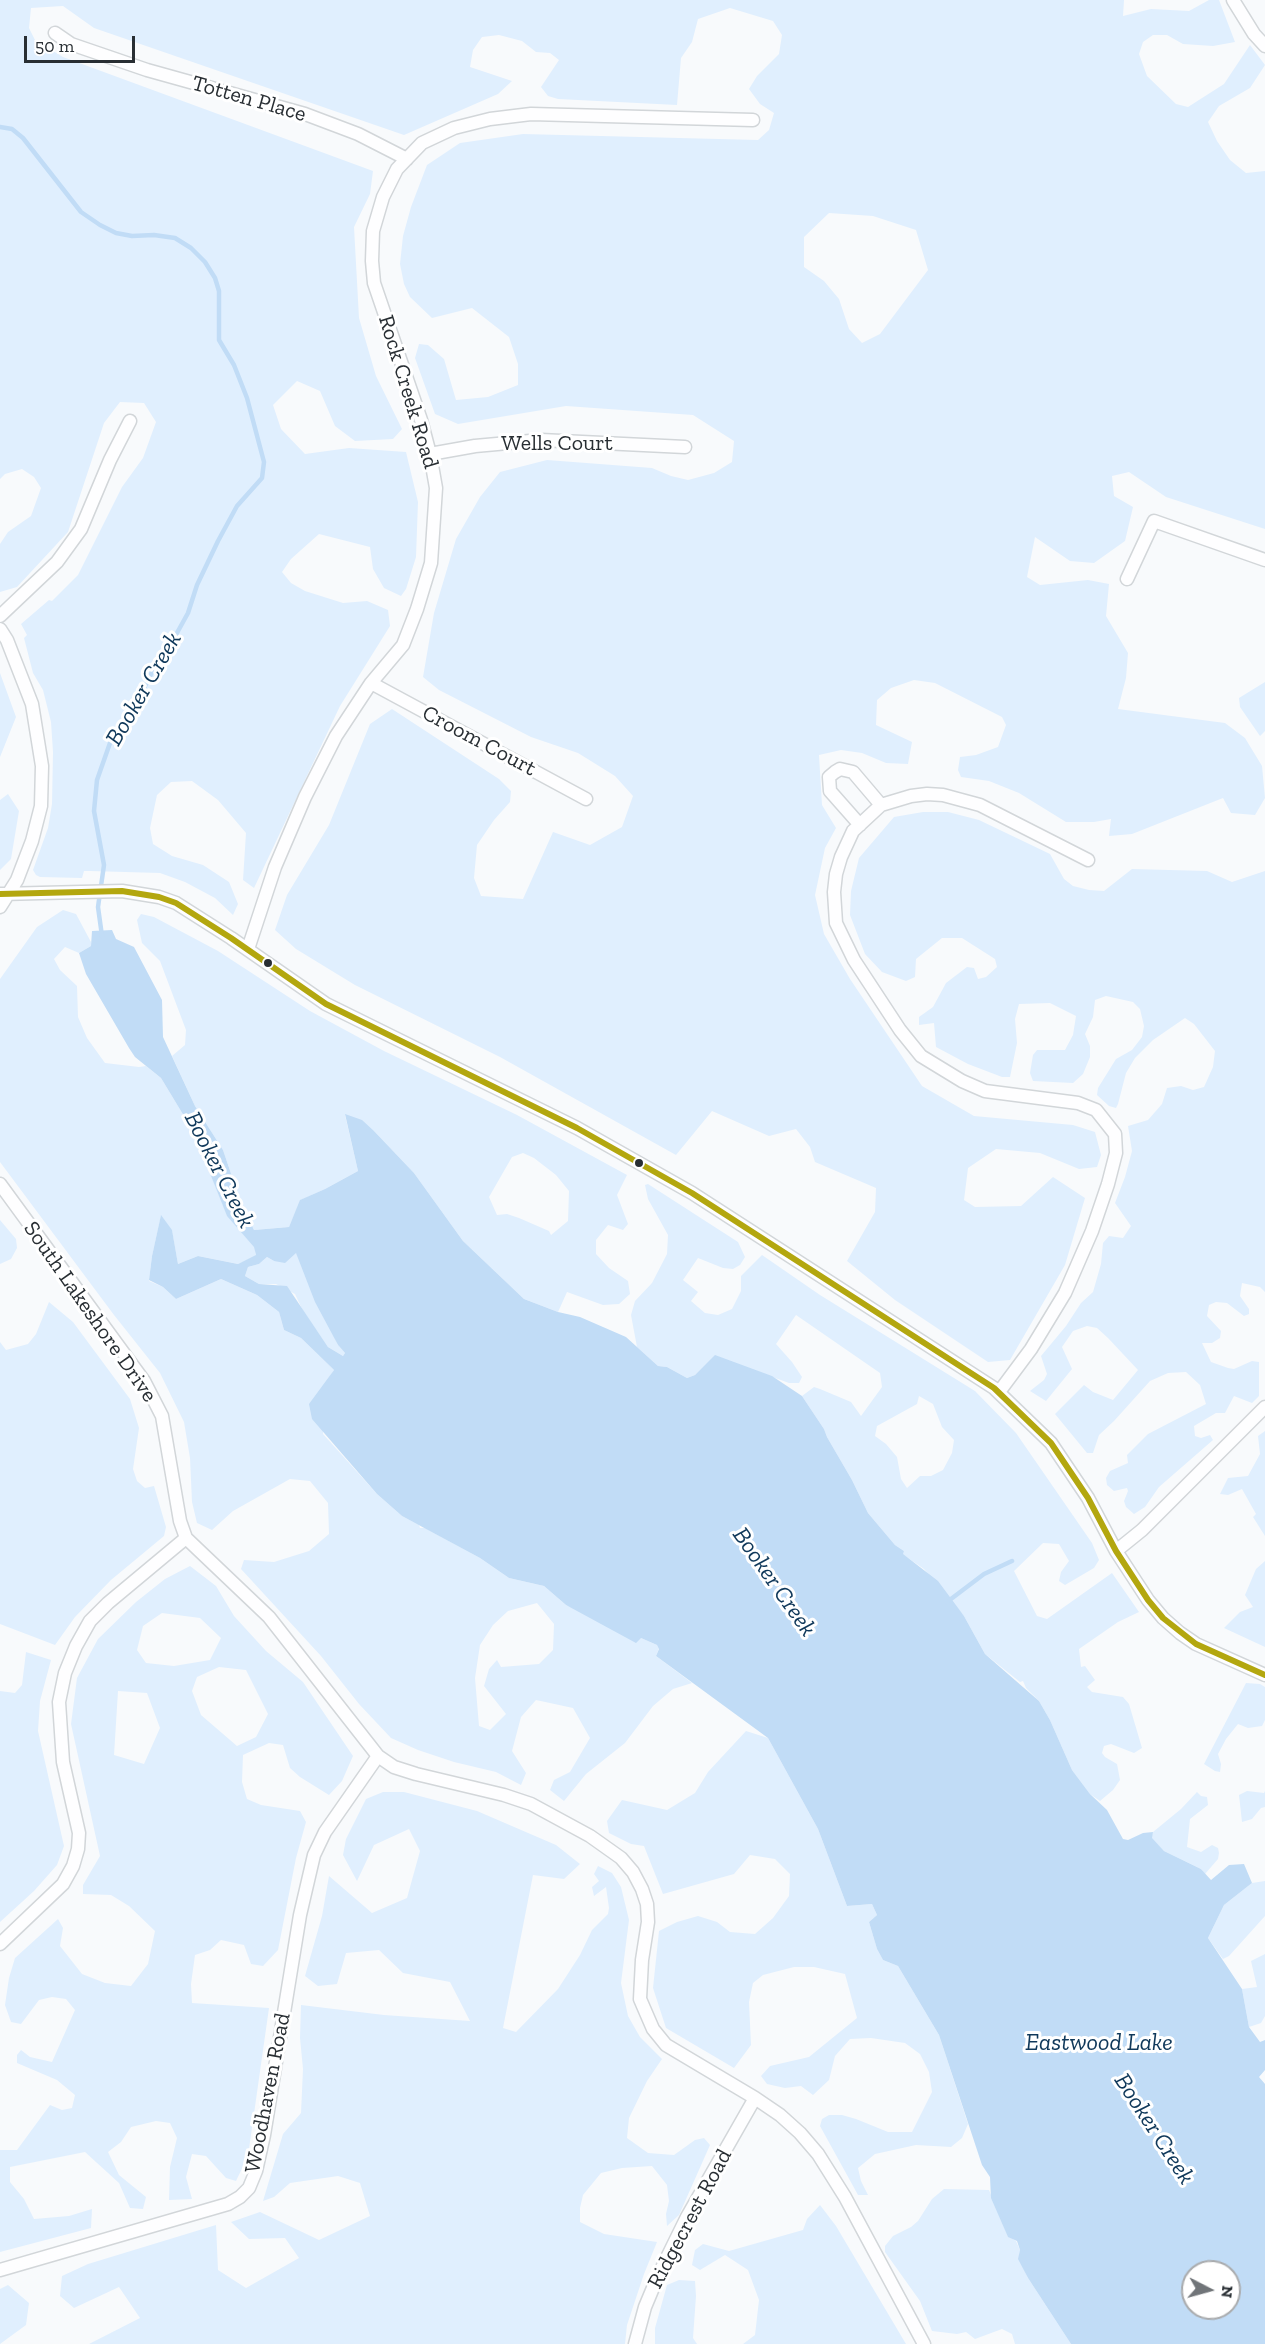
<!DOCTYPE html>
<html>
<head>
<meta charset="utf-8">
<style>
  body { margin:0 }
  #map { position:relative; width:1265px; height:2344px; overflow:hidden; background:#f8fafc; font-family:"Zilla Slab",serif }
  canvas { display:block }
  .north { position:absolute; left:1181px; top:2260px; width:60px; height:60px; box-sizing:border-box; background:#fff; border:2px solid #a9abad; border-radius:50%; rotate:96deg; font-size:16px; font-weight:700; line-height:24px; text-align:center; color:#282e33 }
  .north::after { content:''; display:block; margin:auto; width:21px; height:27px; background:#717579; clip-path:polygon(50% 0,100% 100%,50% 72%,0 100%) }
  .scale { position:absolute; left:24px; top:36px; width:111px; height:27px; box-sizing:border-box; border:3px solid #282e33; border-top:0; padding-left:8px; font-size:18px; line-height:21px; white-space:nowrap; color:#282e33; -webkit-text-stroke:4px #fff; paint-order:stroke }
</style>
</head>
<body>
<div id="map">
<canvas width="1265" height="2344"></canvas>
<div class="north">N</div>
<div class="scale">50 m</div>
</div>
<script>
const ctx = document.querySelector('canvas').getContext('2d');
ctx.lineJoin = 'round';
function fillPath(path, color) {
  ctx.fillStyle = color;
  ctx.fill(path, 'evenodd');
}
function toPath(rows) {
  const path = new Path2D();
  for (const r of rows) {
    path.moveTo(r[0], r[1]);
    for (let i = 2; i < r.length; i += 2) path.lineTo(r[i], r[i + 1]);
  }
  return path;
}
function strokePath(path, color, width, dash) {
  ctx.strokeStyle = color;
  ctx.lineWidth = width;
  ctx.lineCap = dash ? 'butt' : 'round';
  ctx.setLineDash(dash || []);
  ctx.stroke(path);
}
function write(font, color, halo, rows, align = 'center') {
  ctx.font = font + ' "Zilla Slab",serif';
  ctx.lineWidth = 6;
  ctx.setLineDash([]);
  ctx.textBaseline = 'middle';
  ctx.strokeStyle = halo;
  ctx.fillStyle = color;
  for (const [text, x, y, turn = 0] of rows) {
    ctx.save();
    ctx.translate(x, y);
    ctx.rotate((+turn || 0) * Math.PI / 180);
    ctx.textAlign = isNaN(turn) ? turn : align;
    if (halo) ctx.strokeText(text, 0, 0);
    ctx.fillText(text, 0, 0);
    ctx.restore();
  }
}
const green = toPath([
  [0,0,1124,0,1123,16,1151,9,1189,11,1209,0,1219,0,1235,42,1213,46,1183,44,1167,35,1153,35,1143,42,1139,54,1147,76,1176,104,1188,107,1224,84,1250,45,1265,65,1250,88,1219,106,1208,122,1217,141,1230,160,1246,173,1265,171,1265,529,1166,497,1129,472,1112,476,1114,496,1133,507,1125,541,1094,563,1070,561,1035,537,1027,577,1040,585,1088,580,1109,584,1106,616,1128,653,1126,678,1118,709,1225,723,1245,738,1262,766,1265,798,1255,815,1231,813,1223,798,1132,834,1109,836,1111,819,1094,822,1066,822,1019,793,989,781,961,777,958,770,960,757,976,755,998,747,1006,725,1002,717,935,683,914,680,891,688,877,700,876,725,912,742,908,764,886,763,862,753,841,750,819,755,822,805,836,828,825,848,815,895,824,934,850,979,922,1086,974,1116,1073,1125,1095,1132,1101,1155,1097,1167,1079,1169,1040,1153,996,1149,968,1168,964,1200,975,1207,1021,1206,1053,1177,1085,1198,1065,1265,1010,1360,988,1362,895,1300,847,1261,875,1212,876,1188,815,1162,810,1147,796,1129,769,1136,712,1111,676,1155,500,1057,355,985,296,949,275,930,287,895,329,825,370,724,392,709,499,779,511,791,510,802,494,820,477,845,474,878,481,896,523,899,553,832,590,845,622,827,633,796,615,776,578,753,531,737,439,690,423,677,434,613,456,539,480,497,500,472,547,460,652,468,671,476,688,480,714,473,732,462,734,441,693,415,566,406,458,424,435,414,415,358,419,344,428,345,444,359,456,400,488,397,518,385,518,364,509,337,472,308,432,318,410,297,404,284,400,264,403,236,411,207,427,165,460,143,523,134,758,140,769,130,774,113,760,104,749,89,757,76,779,54,782,35,773,21,730,8,698,19,692,42,681,58,677,105,558,99,548,96,541,87,559,60,550,53,536,52,522,41,499,35,482,37,473,50,470,67,512,81,498,94,404,135,94,28,63,6,31,8,29,28,35,40,63,57,373,171,370,194,354,227,359,318,376,376,402,429,393,439,355,441,335,426,320,391,297,381,273,405,281,429,305,454,349,448,406,452,418,502,416,557,406,589,401,596,384,588,373,569,370,547,319,534,291,559,282,572,291,583,305,591,343,603,367,601,388,610,390,626,340,706,254,888,243,880,246,833,218,800,192,781,171,782,157,795,150,828,153,844,172,856,203,865,229,882,238,904,233,915,215,898,185,882,160,873,90,871,84,871,82,878,40,877,36,875,33,870,48,828,52,804,53,752,51,722,43,690,33,673,24,638,27,635,21,624,49,600,52,601,78,575,122,487,143,458,156,422,144,403,120,402,104,423,68,532,17,587,0,592,0,544,8,532,31,516,41,488,34,477,22,469,5,474,0,479],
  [829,213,873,216,916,230,928,270,880,334,862,343,849,329,839,299,824,281,804,267,804,237],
  [0,673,16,717,0,757],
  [1265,682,1265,731,1260,736,1240,707,1239,698],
  [8,794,19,811,11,859,0,870,0,800],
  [923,812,948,812,979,820,1050,854,1064,879,1073,886,1089,890,1104,891,1132,869,1207,871,1232,882,1265,871,1265,1292,1260,1287,1242,1283,1240,1296,1249,1309,1249,1314,1244,1316,1227,1303,1216,1302,1209,1305,1207,1316,1221,1331,1220,1338,1212,1343,1202,1343,1211,1362,1228,1368,1234,1369,1252,1361,1259,1362,1259,1396,1252,1403,1234,1396,1225,1413,1216,1413,1194,1426,1195,1436,1201,1438,1210,1435,1213,1440,1159,1487,1145,1507,1134,1514,1126,1507,1124,1501,1128,1491,1127,1488,1114,1491,1107,1485,1106,1478,1110,1471,1128,1463,1127,1455,1148,1434,1206,1404,1200,1385,1186,1372,1168,1373,1150,1381,1114,1421,1099,1435,1093,1453,1087,1453,1055,1414,1084,1385,1093,1392,1113,1400,1138,1370,1108,1338,1097,1328,1087,1326,1073,1331,1062,1347,1072,1369,1046,1401,1030,1391,1044,1380,1047,1374,1041,1356,1066,1326,1081,1303,1093,1292,1101,1264,1103,1243,1109,1236,1123,1238,1131,1226,1115,1203,1125,1177,1132,1151,1128,1126,1148,1120,1162,1104,1167,1088,1181,1086,1193,1090,1204,1087,1213,1067,1215,1051,1194,1024,1185,1018,1153,1040,1135,1058,1126,1073,1118,1104,1116,1108,1109,1106,1097,1095,1098,1088,1116,1059,1132,1050,1142,1037,1144,1026,1140,1009,1133,1002,1106,996,1095,1000,1093,1017,1085,1034,1090,1046,1090,1057,1083,1074,1073,1083,1033,1081,1030,1073,1033,1055,1037,1050,1065,1050,1073,1035,1076,1016,1050,1003,1019,1004,1015,1019,1017,1043,1010,1077,1002,1077,968,1064,936,1047,934,1023,919,1025,919,1017,933,1007,946,983,967,967,974,968,978,979,986,977,997,967,995,959,962,938,942,938,916,959,915,977,906,981,882,972,865,954,850,915,851,891,859,858,894,817],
  [63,910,76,914,91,942,91,946,79,953,65,947,54,959,60,970,77,986,78,1017,87,1038,105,1063,139,1067,146,1066,161,1078,193,1131,227,1215,255,1247,256,1256,238,1264,198,1256,178,1264,172,1231,161,1216,152,1256,149,1281,163,1287,176,1299,221,1279,257,1295,279,1312,284,1330,301,1338,334,1370,330,1376,323,1434,377,1494,402,1516,419,1525,420,1528,425,1528,480,1558,509,1578,544,1586,566,1605,657,1645,659,1648,656,1656,692,1683,673,1689,653,1706,625,1743,586,1774,564,1801,550,1790,554,1780,570,1772,590,1738,573,1708,536,1700,521,1717,512,1751,526,1773,521,1785,496,1772,454,1762,418,1750,391,1738,359,1704,321,1656,241,1569,244,1560,274,1562,309,1551,329,1534,328,1503,310,1481,290,1479,233,1511,212,1530,197,1523,192,1502,190,1458,184,1422,160,1373,114,1315,0,1162,0,979,37,927],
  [537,1603,554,1624,553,1650,539,1664,501,1667,497,1660,489,1669,484,1686,506,1714,490,1730,479,1726,475,1678,480,1645,493,1625,508,1611],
  [141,914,154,917,218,951,310,1011,384,1051,517,1115,627,1175,617,1195,628,1224,623,1230,608,1225,596,1240,596,1254,609,1268,628,1281,630,1294,619,1304,603,1305,567,1292,558,1312,524,1299,463,1241,414,1173,375,1132,345,1115,358,1171,325,1189,301,1200,289,1227,254,1230,240,1200,223,1150,195,1106,172,1056,185,1045,186,1030,160,961,142,943,137,920],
  [523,1153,534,1158,556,1175,569,1191,568,1221,551,1235,549,1231,519,1218,507,1214,497,1215,489,1197,512,1157],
  [648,1184,738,1242,745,1257,740,1265,733,1269,723,1268,698,1258,683,1280,698,1292,691,1301,705,1313,718,1315,732,1309,741,1291,741,1276,762,1255,820,1295,975,1391,1016,1433,1092,1543,1099,1560,1094,1568,1065,1585,1059,1581,1061,1572,1069,1561,1059,1544,1043,1543,1014,1571,1037,1616,1047,1619,1112,1573,1139,1612,1118,1622,1079,1649,1081,1667,1085,1666,1095,1680,1087,1687,1092,1692,1123,1697,1129,1704,1142,1748,1134,1753,1111,1744,1104,1746,1102,1753,1105,1757,1117,1764,1120,1780,1113,1790,1100,1801,1090,1794,1072,1770,1050,1720,1039,1701,1026,1688,1023,1681,1020,1682,985,1654,964,1616,924,1569,902,1554,904,1551,895,1545,868,1513,852,1480,827,1437,824,1429,802,1396,814,1387,820,1389,851,1402,861,1416,882,1387,880,1373,796,1315,776,1344,792,1362,802,1377,799,1383,789,1383,715,1356,695,1375,687,1378,667,1367,658,1366,637,1347,631,1315,635,1301,652,1283,667,1254,668,1235,648,1199,645,1185],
  [919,1396,933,1404,942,1427,954,1440,952,1453,943,1470,931,1476,920,1476,907,1488,901,1479,897,1457,886,1444,875,1436,877,1426,917,1404],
  [0,1220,16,1239,17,1248,11,1259,0,1264],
  [296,1252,338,1345,345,1353,343,1356,328,1347,303,1311,295,1294,276,1284,259,1284,245,1276,248,1267,259,1264,267,1257,274,1261],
  [49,1302,73,1322,130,1399,139,1428,133,1469,137,1481,145,1488,154,1486,166,1527,164,1536,111,1580,75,1617,55,1645,0,1624,0,1342,6,1350,28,1344,36,1334],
  [1265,1431,1265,1536,1253,1517,1256,1514,1242,1489,1228,1495,1220,1494,1228,1478,1248,1476,1260,1454,1258,1436],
  [1265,1561,1265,1647,1224,1628,1240,1612,1253,1607,1245,1595,1256,1569],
  [190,1566,216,1586,234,1616,266,1651,303,1682,353,1756,342,1781,329,1795,300,1777,290,1768,283,1745,269,1743,243,1755,242,1782,247,1799,261,1805,300,1811,306,1822,296,1858,278,1950,263,1966,251,1964,244,1945,221,1940,210,1950,195,1955,191,1984,192,2003,269,2008,248,2156,236,2181,226,2178,206,2156,192,2154,186,2177,192,2199,169,2200,170,2167,177,2138,170,2123,156,2121,131,2127,121,2142,108,2152,119,2175,146,2197,143,2209,130,2208,119,2183,85,2152,10,2167,10,2182,24,2199,34,2219,69,2216,92,2209,91,2228,0,2252,0,2150,17,2150,50,2105,62,2110,72,2108,75,2095,57,2080,17,2063,17,2055,21,2050,30,2057,52,2062,75,2010,66,1999,52,1997,39,2000,21,2024,11,2022,5,2005,9,1978,15,1958,58,1919,63,1928,60,1946,82,1974,105,1983,131,1986,148,1964,155,1931,129,1906,111,1895,83,1894,83,1885,100,1856,71,1724,77,1678,98,1639,136,1602,165,1579],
  [162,1613,200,1618,221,1638,210,1660,174,1666,146,1663,137,1650,143,1626],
  [219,1667,246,1670,268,1714,256,1737,237,1746,201,1715,192,1691,197,1677],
  [118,1691,147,1693,160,1728,144,1764,114,1755],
  [26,1652,51,1660,40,1701,38,1731,64,1846,57,1865,34,1891,0,1922,0,1691,15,1693,22,1685],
  [1246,1683,1260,1684,1265,1687,1265,1720,1262,1726,1248,1728,1238,1724,1226,1739,1218,1754,1221,1764,1220,1772,1215,1771,1204,1764],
  [746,1731,768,1738,818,1829,847,1906,872,1904,877,1915,869,1922,877,1949,883,1960,898,1966,939,2035,968,2124,962,2138,951,2147,916,2145,875,2154,858,2168,861,2181,868,2195,858,2195,820,2126,822,2119,829,2115,842,2115,856,2119,888,2132,912,2132,932,2092,929,2072,920,2054,905,2043,871,2038,850,2039,835,2056,829,2080,813,2095,801,2086,785,2088,767,2084,761,2076,770,2066,809,2057,857,2018,845,1974,814,1967,794,1967,763,1975,753,1983,749,2002,751,2045,734,2068,666,2028,653,1988,659,1931,677,1922,698,1916,717,1922,730,1932,755,1934,773,1918,789,1896,790,1874,775,1859,750,1855,734,1874,663,1894,644,1846,631,1844,609,1833,607,1821,622,1800,667,1810,695,1793,708,1772],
  [1247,1791,1264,1793,1265,1791,1265,1807,1261,1808,1252,1819,1242,1822,1239,1795],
  [383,1792,404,1792,477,1811,556,1845,580,1864,564,1879,533,1875,503,2028,516,2032,558,1989,580,1955,592,1930,608,1914,609,1908,606,1887,594,1896,592,1887,599,1881,594,1874,598,1866,612,1873,621,1887,629,1920,621,1983,628,2016,640,2037,662,2059,647,2081,629,2118,627,2138,648,2153,674,2155,695,2140,704,2138,710,2145,679,2215,667,2226,666,2214,669,2201,667,2185,652,2166,622,2168,601,2173,583,2195,580,2208,580,2222,604,2234,657,2242,644,2274,627,2325,625,2344,89,2344,140,2318,119,2287,74,2308,60,2296,62,2276,88,2264,216,2225,218,2270,246,2288,299,2258,285,2238,249,2239,231,2222,260,2212,319,2240,370,2216,360,2183,338,2176,290,2183,274,2197,263,2201,283,2134,301,2113,303,2069,300,2038,301,2005,384,2015,470,2021,450,1982,403,1973,379,1950,346,1953,337,1984,318,1986,305,1976,322,1916,329,1876,372,1913,407,1898,420,1851,409,1829,374,1845,357,1881,343,1855,346,1839,366,1799],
  [1197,1792,1201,1796,1207,1797,1208,1805,1190,1819,1187,1847,1201,1852,1212,1845,1218,1848,1219,1853,1218,1859,1205,1874,1201,1869,1164,1851,1151,1838,1153,1832,1181,1809],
  [1265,1881,1265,1916,1229,1956,1223,1959,1208,1938,1224,1905,1252,1883],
  [1265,1954,1265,2016,1261,2023,1249,2027,1242,1989,1257,1987,1251,1961],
  [944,2189,989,2190,1008,2236,1016,2241,1020,2250,1019,2259,1028,2278,1071,2344,1015,2344,1012,2334,1002,2329,975,2339,966,2332,957,2334,932,2331,920,2301,885,2252,885,2246,893,2236,911,2227,918,2221,932,2199],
  [820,2205,836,2226,906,2344,743,2344,755,2335,759,2300,748,2270,725,2255,700,2270,692,2265,695,2250,703,2244,729,2251,803,2230,807,2219],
  [679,2280,695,2281,696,2296,693,2338,697,2344,655,2344,655,2328,667,2285],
  [8,2285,29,2303,26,2325,0,2344,0,2289]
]);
const water = toPath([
  [112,930,116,939,134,947,162,1000,163,1037,195,1106,223,1150,240,1200,254,1230,289,1227,300,1200,325,1189,358,1171,345,1114,362,1120,375,1132,414,1173,463,1241,524,1299,558,1312,580,1317,626,1337,658,1366,667,1367,687,1378,695,1375,715,1355,772,1376,802,1396,824,1429,827,1437,852,1480,868,1513,895,1545,904,1551,903,1554,938,1581,964,1616,985,1654,1039,1701,1050,1720,1072,1770,1090,1794,1107,1810,1123,1839,1128,1840,1143,1833,1153,1832,1152,1838,1164,1851,1201,1869,1211,1880,1229,1865,1244,1864,1252,1883,1224,1905,1208,1938,1242,1989,1249,2027,1260,2042,1265,2040,1265,2070,1259,2077,1265,2084,1265,2344,1071,2344,1028,2278,1018,2259,1020,2250,1017,2241,1008,2237,991,2198,990,2177,982,2165,939,2035,898,1966,883,1960,877,1949,869,1922,877,1915,872,1904,847,1906,818,1829,768,1738,656,1656,659,1649,657,1645,641,1638,636,1643,566,1605,544,1586,509,1578,480,1558,402,1516,377,1494,312,1419,309,1404,334,1370,301,1338,284,1330,279,1312,257,1295,221,1279,176,1299,163,1287,149,1280,152,1256,161,1215,172,1230,178,1264,198,1256,238,1264,256,1255,254,1247,227,1216,193,1131,161,1078,135,1057,129,1048,86,974,79,953,91,946,92,931],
  [296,1253,315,1302,338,1345,345,1353,343,1356,328,1347,287,1286,259,1284,245,1276,248,1267,259,1264,267,1257,274,1261,285,1263],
  [1193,2272,1229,2272,1229,2308,1193,2308]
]);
const stream = toPath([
  [0,127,12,129,23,138,81,212,100,225,116,233,132,236,154,235,175,238,191,248,205,262,215,278,219,291,219,340,234,365,247,398,264,462,262,478,237,506,218,541,197,585,188,613,167,651,152,672,123,731,110,743,97,780,94,811,104,865,98,907,102,936],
  [947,1602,984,1574,1012,1561]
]);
const street = toPath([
  [1233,0,1254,34,1265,46],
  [55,33,71,44,147,70,305,114,358,134,407,159],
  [430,454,475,446,541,440,685,447],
  [1127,579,1154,521,1265,560],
  [0,616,57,562,81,529,110,460,130,421],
  [0,629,7,640,32,704,42,766,41,806,32,841,17,880,0,907],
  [371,683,586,799],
  [860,825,830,791,829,777,835,772,840,769,853,772,881,805],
  [0,894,122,891,159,897,176,903,231,938,326,1004,577,1128,692,1193,994,1388,1051,1443,1088,1498,1116,1551,1148,1600,1163,1618,1180,1633,1196,1644,1265,1675],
  [248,949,275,867,305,797,336,736,371,683,403,645,417,609,431,563,436,488,430,454,421,420,374,283,372,261,373,231,383,197,397,169,422,143,454,128,490,119,531,114,753,120],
  [0,1184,144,1381,162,1416,180,1521,186,1538,269,1617,378,1756,394,1767,416,1774,504,1795,531,1804,590,1836,621,1858,633,1872,642,1889,647,1904,648,1922,642,1960,640,1999,653,2029,666,2045,755,2098,780,2115,800,2133,818,2154,845,2197,924,2344],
  [999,1392,1031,1349,1065,1293,1092,1231,1108,1184,1116,1153,1115,1134,1096,1110,1078,1103,985,1091,962,1081,921,1056,900,1030,854,960,836,923,834,892,836,874,841,857,853,831,881,805,911,796,927,794,943,795,980,805,1088,860],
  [1116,1551,1142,1530,1265,1407],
  [0,1944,63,1884,73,1866,78,1849,79,1833,63,1762,59,1702,65,1673,76,1646,90,1621,108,1603,186,1538],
  [0,2270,228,2204,240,2197,249,2188,256,2171,264,2135,300,1915,314,1855,325,1832,378,1756],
  [635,2344,645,2307,658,2276,687,2217,755,2098]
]);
const bus1 = toPath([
  [0,894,122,891,159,897,176,903,231,938,326,1004,577,1128,692,1193,994,1388,1051,1443,1088,1498,1116,1551,1148,1600,1163,1618,1196,1644,1265,1675]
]);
const markers = [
  [268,963,5,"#282e33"],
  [639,1163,5,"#282e33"]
];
const streetNames = [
  ["Totten Place",249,99,16],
  ["Rock Creek Road",408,392,73],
  ["Wells Court",557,444],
  ["Croom Court",479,741,28],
  ["South Lakeshore Drive",90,1312,55],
  ["Woodhaven Road",268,2093,-79],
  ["Ridgecrest Road",690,2219,-62]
];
const waterNames = [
  ["Booker Creek",144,689,-60],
  ["Booker Creek",219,1170,63],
  ["Booker Creek",774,1582,55],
  ["Eastwood Lake",1099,2043],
  ["Booker Creek",1154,2129,57]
];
fillPath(green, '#e0effe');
fillPath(water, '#c1dcf6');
strokePath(stream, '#c1dcf6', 4.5);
strokePath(street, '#d2d6d9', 15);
strokePath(street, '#fefeff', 12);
strokePath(bus1, '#b3a70f', 6);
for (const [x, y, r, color] of markers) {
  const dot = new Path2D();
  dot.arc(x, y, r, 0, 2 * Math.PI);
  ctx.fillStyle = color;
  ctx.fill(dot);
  strokePath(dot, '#fff', 2);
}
write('22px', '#282e33', '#fff', streetNames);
write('italic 24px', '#0f385a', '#fff', waterNames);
</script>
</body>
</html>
